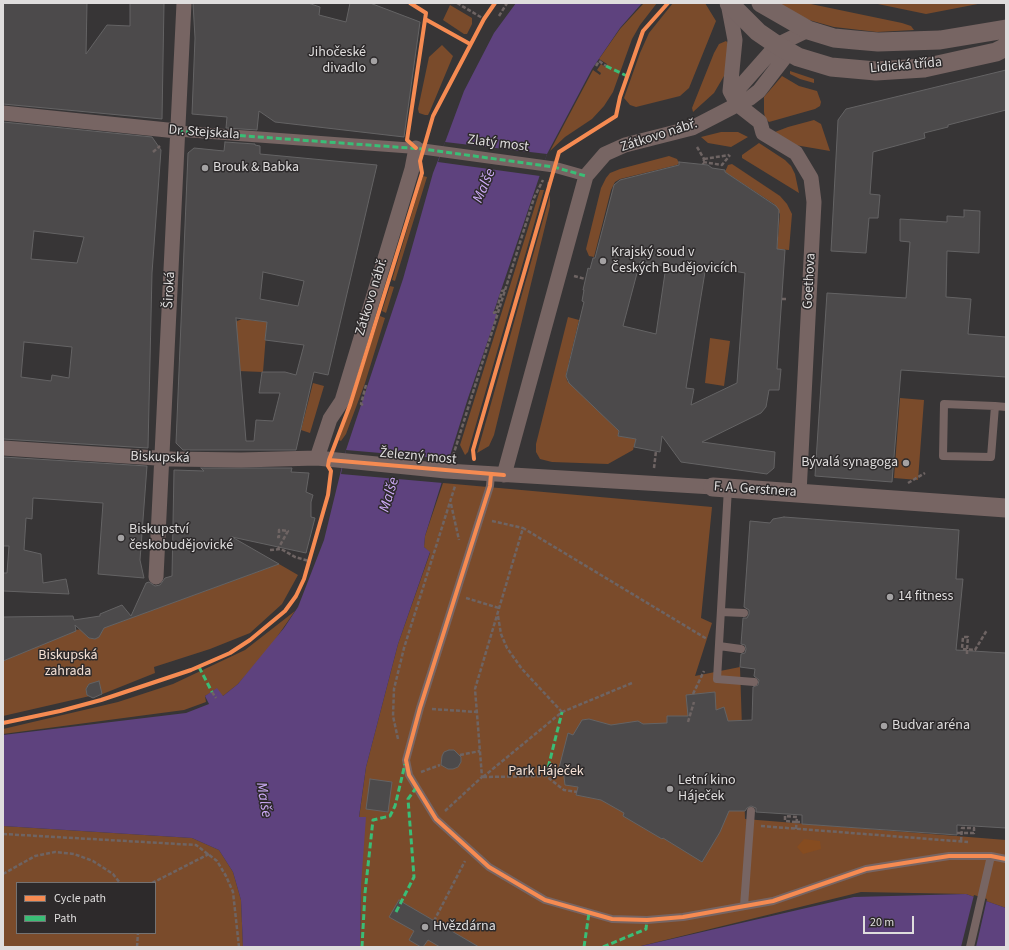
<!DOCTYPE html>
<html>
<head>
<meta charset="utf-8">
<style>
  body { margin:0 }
  #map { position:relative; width:1009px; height:950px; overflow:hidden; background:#373536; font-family:"Source Sans 3",sans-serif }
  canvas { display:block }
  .frame { position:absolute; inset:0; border:4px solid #dfdddd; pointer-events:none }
  .legend { position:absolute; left:16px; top:882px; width:140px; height:52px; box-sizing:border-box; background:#2d2a2b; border:1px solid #747272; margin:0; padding:5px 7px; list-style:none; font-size:12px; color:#dfdddd }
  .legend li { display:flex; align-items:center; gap:8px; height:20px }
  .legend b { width:20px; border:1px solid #747272 }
  .scale { position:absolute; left:863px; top:916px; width:51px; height:18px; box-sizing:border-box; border:2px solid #dfdddd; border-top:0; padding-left:5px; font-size:12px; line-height:14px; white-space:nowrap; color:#dfdddd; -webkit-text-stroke:3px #2d2a2b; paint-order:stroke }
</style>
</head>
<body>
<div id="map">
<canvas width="1009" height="950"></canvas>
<div class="frame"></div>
<ul class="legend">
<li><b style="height:5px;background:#f68b52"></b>Cycle path</li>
<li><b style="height:5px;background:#3abd76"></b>Path</li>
</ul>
<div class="scale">20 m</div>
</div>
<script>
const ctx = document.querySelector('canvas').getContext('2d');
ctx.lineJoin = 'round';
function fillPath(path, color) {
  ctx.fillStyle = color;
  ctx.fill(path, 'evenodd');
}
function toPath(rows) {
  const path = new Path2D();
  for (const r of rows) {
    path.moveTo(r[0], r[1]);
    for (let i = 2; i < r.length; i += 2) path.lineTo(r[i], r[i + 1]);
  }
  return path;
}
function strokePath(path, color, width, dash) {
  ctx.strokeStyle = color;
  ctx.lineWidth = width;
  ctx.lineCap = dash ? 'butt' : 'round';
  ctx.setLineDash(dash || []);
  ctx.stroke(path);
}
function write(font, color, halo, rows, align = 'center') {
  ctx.font = font + ' "Source Sans 3",sans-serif';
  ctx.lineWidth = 3;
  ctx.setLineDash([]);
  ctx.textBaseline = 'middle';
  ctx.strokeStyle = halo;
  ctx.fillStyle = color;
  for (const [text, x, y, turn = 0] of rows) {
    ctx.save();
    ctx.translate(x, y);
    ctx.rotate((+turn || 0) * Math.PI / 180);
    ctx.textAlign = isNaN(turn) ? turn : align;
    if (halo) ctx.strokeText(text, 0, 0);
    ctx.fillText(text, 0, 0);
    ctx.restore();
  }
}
const green = toPath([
  [644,3,657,3,640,25,632,39,613,92,604,106,592,119,565,137,550,151,593,70,600,75,601,73,597,70,601,64,605,67,607,64,599,59,620,29],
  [673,3,705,3,716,21,689,88,680,96,636,107,630,105,624,98,640,53,649,33],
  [775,3,806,3,902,23,911,26,914,30,877,32,834,27,809,20],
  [873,3,983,3,926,14],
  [450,5,472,18,472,24,467,34,464,34,443,20],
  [726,41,728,43,726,69,724,76,714,93,693,112,692,108,714,53,719,44],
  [442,45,453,56,430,111,428,115,425,115,419,113,418,109,429,57],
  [790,71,814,79,814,83,800,79,790,74],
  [782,76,799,86,817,91,821,102,820,106,815,109,769,122,765,118,764,112,764,97],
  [814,120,821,124,830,151,795,145,775,132,788,127],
  [721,132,738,132,748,137,731,147,708,143,701,137],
  [759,143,785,160,791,166,795,174,799,193,742,158,742,155],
  [669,156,677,159,679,163,677,165,620,179,615,182,611,190,594,257,589,256,586,249,601,188,606,178,610,173,620,169],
  [732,164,780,196,787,204,792,214,789,250,777,249,780,214,774,204,725,172,728,165],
  [423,176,427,177,395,281,392,280],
  [540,190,544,190,468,452,465,455,460,445],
  [550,195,550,206,494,435,489,446,477,453],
  [390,286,394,287,386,313,382,311],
  [380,316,385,318,365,383,346,434,341,441,339,440],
  [568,317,579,320,568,366,569,367,566,373,567,381,575,386,575,388,619,431,618,436,636,439,633,450,608,464,552,462,540,459,536,452,536,444],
  [242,319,267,322,263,372,213,370,235,322],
  [710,338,730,341,724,386,705,383],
  [313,383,324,386,310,433,301,430],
  [900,398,924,400,918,480,894,478],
  [443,483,712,507,701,618,712,623,695,676,740,667,745,819,1006,840,1006,908,966,894,861,892,637,947,360,947,361,886,359,818,366,767,398,644,430,553,424,547,425,536],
  [279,564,298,575,282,604,250,633,210,649,154,667,155,673,100,695,100,685,96,682,89,684,86,689,87,695,90,696,3,716,3,661,75,630,83,629,85,634,89,638,95,639,102,628],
  [295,611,270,647,238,684,223,696,212,692,205,696,206,702,184,710,3,734,3,729,118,702,173,684,245,650],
  [3,826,192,838,219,850,233,872,241,900,243,947,3,947],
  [17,883,155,883,155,933,17,933]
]);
const forest = toPath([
  [804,839,820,841,821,849,803,854,797,847]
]);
const water = toPath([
  [516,3,642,3,620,28,592,69,547,154,494,311,493,313,497,314,468,398,425,536,424,547,430,552,398,644,366,767,359,817,366,817,361,886,360,947,243,947,241,900,233,872,219,850,192,838,3,826,3,735,186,713,209,704,205,696,217,688,223,696,238,684,284,628,298,607,324,540,346,450,403,279,433,173,444,145,464,91,494,33],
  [966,894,1006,908,1006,947,637,947,854,897]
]);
const pier = toPath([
  [445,142,547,154,540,176,438,162],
  [346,450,449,459,443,483,341,474],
  [974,895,987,899,976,947,961,947]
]);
const building = toPath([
  [3,3,87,3,86,54,107,25,130,26,130,3,164,3,162,119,3,104,3,3],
  [193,3,308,3,320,7,319,15,346,22,350,3,370,3,420,22,404,137,275,122,259,111,257,130,226,128,227,117,192,114,195,38,193,3],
  [1006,70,1006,110,948,125,948,127,924,133,925,138,873,152,870,194,880,195,878,218,869,218,866,253,831,251,838,120,846,109,1006,70],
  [3,122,152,137,161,150,152,273,148,448,3,439,3,122],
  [34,231,84,237,77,263,31,259,34,231],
  [24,342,72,347,69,378,52,375,51,381,21,377,24,342],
  [225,142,255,144,255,145,260,146,260,154,377,165,328,375,314,372,296,450,183,450,176,443,188,153,194,148,224,151,225,142],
  [263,272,304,281,298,306,260,299,263,272],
  [236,318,267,322,265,340,304,345,296,375,285,372,262,372,259,393,280,393,273,421,256,420,254,441,246,441,236,318],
  [679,162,708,165,712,168,725,170,725,172,776,206,779,210,777,249,785,250,777,369,781,369,779,390,769,390,766,407,761,413,702,442,775,452,774,468,767,474,681,462,662,436,660,452,634,447,636,439,618,436,619,431,569,383,566,376,584,302,582,301,584,290,583,290,588,268,590,269,593,258,595,258,614,185,620,180,679,165,679,162],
  [640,262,666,266,656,334,623,326,640,262],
  [709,267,745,273,737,383,691,405,694,389,686,388,705,272,708,273,709,267],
  [964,210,980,211,979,253,947,251,946,297,971,299,968,334,1006,337,1006,377,901,370,892,482,815,476,827,293,906,298,910,242,900,241,900,219,947,222,947,216,964,217,964,210],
  [3,457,147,466,140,560,144,578,98,574,103,503,33,498,32,519,26,518,24,550,41,554,43,583,66,579,69,594,3,591,3,573,7,573,9,546,3,546,3,457],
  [201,468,292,468,291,472,309,473,306,492,313,495,311,502,311,517,315,518,306,553,232,537,279,564,104,628,99,637,95,639,89,638,75,625,76,631,3,661,3,617,73,616,74,620,100,616,100,614,122,605,131,616,146,583,149,582,155,586,160,585,165,578,172,576,174,470,204,471,201,468],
  [784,517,959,530,956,579,963,579,956,650,1006,653,1006,828,957,825,957,835,802,824,802,815,756,812,756,808,751,806,747,808,745,811,729,811,720,832,702,862,663,838,662,839,623,816,624,813,601,800,576,795,578,787,565,785,563,769,559,768,568,733,573,735,582,720,589,719,611,725,638,721,643,724,667,723,667,716,688,716,686,695,715,692,716,710,724,707,728,721,752,720,753,687,758,685,759,680,754,676,755,669,740,667,741,654,745,653,746,649,745,645,741,644,743,618,747,618,749,614,749,610,744,607,750,521,770,523,773,519,784,517],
  [99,681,102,694,93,698,87,695,86,689,89,684,99,681],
  [449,750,454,750,461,757,461,762,458,767,453,769,448,769,441,765,442,756,444,752,449,750],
  [370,779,392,782,388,812,366,809,370,779],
  [399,900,407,905,479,947,440,947,428,940,423,947,421,947,409,940,414,931,389,917,399,900]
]);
const path = toPath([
  [457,3,484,19],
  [499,16,507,3],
  [596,66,599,61,606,66],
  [616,116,620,97],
  [697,147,704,159,703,164],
  [153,152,160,146],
  [704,159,729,155],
  [703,162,722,165,730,155],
  [548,192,549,180],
  [574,276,585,279],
  [782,299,788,299],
  [493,313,496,312,502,291,506,290],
  [363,405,361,404,366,385],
  [473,450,474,458],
  [453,456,534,198,543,180],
  [654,468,656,451],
  [908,483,925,473],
  [451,504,459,540],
  [492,521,523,528],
  [277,537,279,537,279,530,288,531,278,549],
  [270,550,281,549,295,557,309,561],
  [466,598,499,608],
  [498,616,501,634,507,648,522,669,562,712],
  [967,649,968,637,963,637,962,649,975,650,987,630],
  [212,692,216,698],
  [693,694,704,671],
  [432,709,477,712],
  [688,722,694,702],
  [398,739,393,716,394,689,404,648,455,486],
  [460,755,480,751],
  [421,772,440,765],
  [483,777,562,712,632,683],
  [483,777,546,776,564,790,577,792],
  [445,811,482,777,475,689,523,528,707,639],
  [796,822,785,821,785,816,797,817,796,829],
  [761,826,968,842],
  [3,834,196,845,217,861,226,876,233,892,239,947],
  [961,841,962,828,974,828,974,833,962,833],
  [3,874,35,856,55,852,74,854,93,861,113,874,120,883],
  [152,883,209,854],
  [434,921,465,861],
  [137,947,138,933]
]);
const service = toPath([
  [995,406,991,457,943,456,944,404,995,406,1006,407],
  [491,474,490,486,420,708,406,760,409,775,436,819,489,867,545,900,612,919,647,920,683,917,773,901,866,869,949,856,991,856,1006,859],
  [728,488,717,679,754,682],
  [721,612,744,613],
  [719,646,741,649],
  [744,906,751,811],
  [970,947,991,856]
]);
const pedestrian = toPath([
  [177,131,423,149,554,167,586,176]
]);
const minor = toPath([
  [728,3,735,40,730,91,737,104,760,122,763,133,796,153,811,178,814,202,799,493],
  [737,104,739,88,777,45,808,30],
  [3,113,177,131],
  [3,448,172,459,241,460,317,458,446,471,713,487],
  [317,458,330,419,342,401,412,169,416,148],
  [504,475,586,176,605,154,625,145,692,128,750,98,759,91,789,52],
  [156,577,184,3]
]);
const tertiary = toPath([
  [729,3,758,32,777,45,798,57,831,67,876,71,924,68,996,52,1006,47],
  [761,3,808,30,834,38,855,40,878,42,940,40,1006,29],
  [713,487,1006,508]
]);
const pathBridge = toPath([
  [967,654,967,649],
  [796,822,802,822],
  [957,833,962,833]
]);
const quiet = toPath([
  [606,66,627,76],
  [177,131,423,149,554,167,586,176],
  [199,667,212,692],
  [546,776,562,712],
  [396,912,414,877,408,799,416,788],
  [362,947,365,893,373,820,390,816,395,806,405,764],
  [584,947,589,913],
  [603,947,646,929,647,920]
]);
const cycleway = toPath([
  [410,3,426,13,407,140,416,148],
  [425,19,470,44],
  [474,459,473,450,559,152,616,116,620,97,643,31,668,3],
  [329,460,504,475],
  [491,474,490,486,420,708,406,760,409,775,436,819,489,867,545,900,612,919,647,920,683,917,773,901,866,869,949,856,991,856,1006,859],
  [3,723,60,711,101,700,191,670,230,653,250,640,285,611,296,596,304,579,328,495,331,471,328,466,329,460,350,405,422,173,420,161,433,116,484,19,495,3]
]);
const markers = [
  [374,61,4,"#a4a2a3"],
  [205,168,4,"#a4a2a3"],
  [603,261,4,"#a4a2a3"],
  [906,463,4,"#a4a2a3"],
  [121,538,4,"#a4a2a3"],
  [890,597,4,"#a4a2a3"],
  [884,726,4,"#a4a2a3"],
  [670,789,4,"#a4a2a3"],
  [425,927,4,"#a4a2a3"]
];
const poiNames = [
  ["Jihočeské",366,53,"right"],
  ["divadlo",366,69,"right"],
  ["Brouk & Babka",213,168],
  ["Krajský soud v",611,253],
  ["Českých Budějovicích",611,269],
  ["Bývalá synagoga",898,463,"right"],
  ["Biskupství",129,530],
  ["českobudějovické",129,546],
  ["14 fitness",898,597],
  ["Budvar aréna",892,726],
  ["Letní kino",678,781],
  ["Háječek",678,797],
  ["Hvězdárna",433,927]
];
const streetNames = [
  ["Lidická třída",906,66,-5],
  ["Dr. Stejskala",204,133,4],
  ["Zátkovo nábř.",659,136,-18],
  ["Zlatý most",498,144,7],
  ["Goethova",810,281,-87],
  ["Široká",170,290,-87],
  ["Zátkovo nábř.",372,297,-73],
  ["Železný most",418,457,5],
  ["Biskupská",160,458,2],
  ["F. A. Gerstnera",755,490,4]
];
const parkNames = [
  ["Biskupská",68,656],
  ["zahrada",68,672],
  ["Park Háječek",546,772]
];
const waterNames = [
  ["Malše",485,186,-67],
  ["Malše",390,495,-73],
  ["Malše",263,800,80]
];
fillPath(green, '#7a4b2b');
fillPath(forest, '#864c20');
fillPath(water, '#5e427e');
fillPath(pier, '#373536');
fillPath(building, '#4c4a4b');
strokePath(building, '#646364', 1);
strokePath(path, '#6e6463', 2.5, [4, 2]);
strokePath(service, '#776563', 8);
strokePath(pedestrian, '#776563', 11);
strokePath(minor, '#776563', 15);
strokePath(tertiary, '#776563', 19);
strokePath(pathBridge, '#6e6463', 2.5, [4, 2]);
strokePath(quiet, '#3abd76', 3, [6, 3]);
strokePath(cycleway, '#f68b52', 4);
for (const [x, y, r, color] of markers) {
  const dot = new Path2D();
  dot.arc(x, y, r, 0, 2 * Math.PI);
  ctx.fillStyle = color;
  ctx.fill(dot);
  strokePath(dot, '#2d2a2b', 1.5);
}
write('14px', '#dfdddd', '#2d2a2b', poiNames, 'left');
write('14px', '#dfdddd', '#2d2a2b', streetNames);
write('14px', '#f4e0d4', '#2d2a2b', parkNames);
write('italic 15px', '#ceacf8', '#2d2a2b', waterNames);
</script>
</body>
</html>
